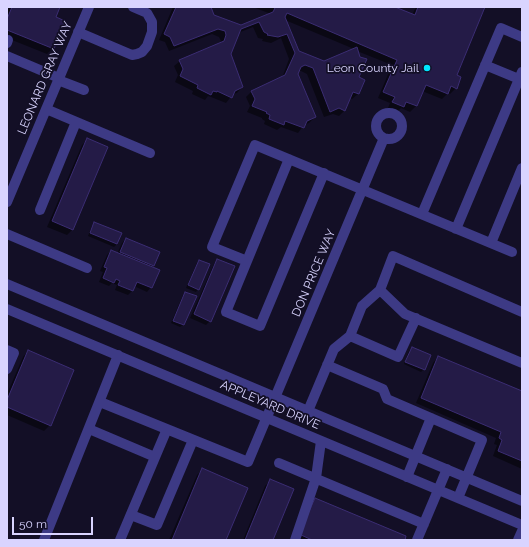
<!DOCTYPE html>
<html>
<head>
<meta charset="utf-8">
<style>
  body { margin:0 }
  #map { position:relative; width:529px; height:547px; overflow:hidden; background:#130f26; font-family:Raleway,sans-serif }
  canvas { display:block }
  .frame { position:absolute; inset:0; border:8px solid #d9d4ff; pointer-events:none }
  .scale { position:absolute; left:12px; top:517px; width:81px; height:18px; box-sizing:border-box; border:2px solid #d9d4ff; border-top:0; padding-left:5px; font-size:12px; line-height:14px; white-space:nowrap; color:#d9d4ff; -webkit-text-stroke:3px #130f26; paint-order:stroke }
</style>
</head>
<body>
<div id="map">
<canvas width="529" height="547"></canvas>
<div class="frame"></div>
<div class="scale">50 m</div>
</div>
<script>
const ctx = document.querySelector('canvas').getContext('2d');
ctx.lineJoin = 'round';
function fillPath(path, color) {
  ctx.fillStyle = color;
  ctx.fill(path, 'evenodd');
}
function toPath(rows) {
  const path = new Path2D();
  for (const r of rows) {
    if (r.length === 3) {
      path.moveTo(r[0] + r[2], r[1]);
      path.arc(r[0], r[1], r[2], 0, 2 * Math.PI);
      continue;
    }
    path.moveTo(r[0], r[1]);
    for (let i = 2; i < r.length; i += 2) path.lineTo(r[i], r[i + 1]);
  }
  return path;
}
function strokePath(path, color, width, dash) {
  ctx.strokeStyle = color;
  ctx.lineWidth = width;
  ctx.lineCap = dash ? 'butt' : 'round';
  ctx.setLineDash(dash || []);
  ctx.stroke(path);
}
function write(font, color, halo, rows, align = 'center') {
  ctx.font = font + ' Raleway,sans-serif';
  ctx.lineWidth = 3.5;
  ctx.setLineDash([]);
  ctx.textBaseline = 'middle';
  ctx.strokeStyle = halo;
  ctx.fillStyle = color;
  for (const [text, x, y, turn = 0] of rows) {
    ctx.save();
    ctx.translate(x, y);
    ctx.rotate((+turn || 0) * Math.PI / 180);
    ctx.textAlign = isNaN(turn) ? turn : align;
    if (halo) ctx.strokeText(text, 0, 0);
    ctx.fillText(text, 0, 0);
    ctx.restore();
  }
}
const shadow = toPath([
  [9,7,59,7,55,17,53,48,47,54,7,38,7,12],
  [173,7,210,7,214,16,241,27,271,14,253,7,392,7,412,15,416,7,484,7,455,76,456,88,450,94,448,93,442,99,422,91,416,106,410,112,401,108,397,112,388,108,390,103,378,98,392,65,357,51,358,78,364,80,358,94,352,99,350,98,345,110,339,116,333,114,324,117,307,74,299,70,297,74,315,117,309,123,304,125,298,133,281,127,277,130,264,124,265,121,262,119,262,118,247,112,250,106,246,97,252,91,282,78,289,59,281,38,271,43,262,41,263,39,258,38,253,27,238,33,230,54,242,87,237,93,233,94,226,103,211,97,208,96,205,100,192,94,193,91,175,82,178,75,174,66,180,61,220,44,221,41,219,37,212,34,169,51,165,42,159,40],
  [285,20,354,49,324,62,298,51],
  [88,139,107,147,72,230,67,235,47,227,82,145],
  [95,223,121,234,117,244,114,247,88,236,92,226],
  [126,239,153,265,151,268,151,287,147,292,134,286,132,291,128,295,115,290,117,285,112,283,109,286,99,282,103,272,100,271,107,255,111,251,117,254,122,243],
  [218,260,210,321,206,325,190,318,214,264],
  [199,261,198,289,196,292,186,288,197,263],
  [186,293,195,297,183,325,180,327,171,323,183,295],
  [412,348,424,369,421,372,404,364,409,351],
  [28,351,50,425,44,431,7,415,7,394,23,357],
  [438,357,522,392,522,469,493,456,497,445,494,444,496,438,416,403,433,363],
  [202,470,225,540,169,540,197,475],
  [271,480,272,540,243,540,265,486],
  [315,499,404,540,294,540,309,504]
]);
const building = toPath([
  [12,7,60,7,56,17,65,21,54,49,7,30,7,19,12,7],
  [176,7,211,7,214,15,241,25,273,12,275,8,272,7,395,7,415,15,418,7,485,7,457,75,461,77,457,89,451,86,448,94,426,85,417,106,406,102,404,107,392,102,395,97,383,92,397,60,287,13,285,17,299,51,324,61,357,47,360,57,367,59,359,77,365,80,359,94,353,92,345,111,339,108,330,112,313,68,305,65,301,67,298,74,316,117,307,121,304,128,285,121,284,125,269,119,270,115,266,113,267,112,252,106,255,99,251,91,285,75,295,53,287,34,278,37,267,35,268,34,264,32,259,22,241,29,231,54,243,87,235,91,232,98,217,91,217,92,213,91,211,95,197,88,198,85,180,76,183,69,179,60,224,41,226,35,225,31,218,29,174,46,170,37,164,34,176,7],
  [87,138,108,147,73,230,52,221,87,138],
  [94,222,122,233,117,244,90,233,94,222],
  [126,238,160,252,154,266,120,252,126,238],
  [111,250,160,270,152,288,137,282,133,291,118,285,120,281,116,279,114,283,103,278,107,268,104,267,111,250],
  [217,259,235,266,211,322,194,314,217,259],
  [199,260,210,264,199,290,188,285,199,260],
  [185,292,197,296,184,325,173,321,185,292],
  [412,347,431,355,425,370,405,362,412,347],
  [28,350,74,370,51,426,7,407,7,400,28,350],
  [438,356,522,391,522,461,498,451,502,440,499,438,501,432,421,398,438,356],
  [202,468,248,488,226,540,172,540,202,468],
  [270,479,294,489,273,540,245,540,270,479],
  [315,498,406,536,405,540,312,540,299,534,315,498]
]);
const minor = toPath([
  [78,32,132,55,137,54,142,52,147,46,152,32,152,22,147,13,133,7],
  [7,40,8,40,7,43],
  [7,56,59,78],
  [485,65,519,79],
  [58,80,84,90],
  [46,109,150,153],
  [389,126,13],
  [289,159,226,312,260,326,324,173],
  [7,202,89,7],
  [40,210,76,122],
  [422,214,501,28,522,37],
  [456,229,522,72],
  [7,234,87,268],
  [491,243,522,168],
  [247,261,212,247,255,145,512,252],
  [7,284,522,501],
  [380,290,362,306,350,336,398,357,416,318],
  [7,309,522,525],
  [522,312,393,256,380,290,405,314,522,363],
  [7,350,14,353,7,369],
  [327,365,383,389,387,399,482,440,458,498],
  [100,402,248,462,384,138],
  [308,411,334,349,350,336],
  [89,429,155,457],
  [279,463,424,524],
  [407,477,431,418],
  [131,515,157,525,193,440],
  [44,540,118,355],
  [120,540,167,429],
  [295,540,316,478,321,441],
  [417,540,447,469],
  [518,540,522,531]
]);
const markers = [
  [427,68,4,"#00e5ff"]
];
const poiNames = [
  ["Leon County Jail",419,68]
];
const streetNames = [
  ["LEONARD GRAY WAY",45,78,-67],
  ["DON PRICE WAY",314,273,-67],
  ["APPLEYARD DRIVE",270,405,23]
];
fillPath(shadow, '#0007');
fillPath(building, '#241b47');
strokePath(building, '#3b2d73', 1);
strokePath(minor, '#3d3a85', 10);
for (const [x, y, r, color] of markers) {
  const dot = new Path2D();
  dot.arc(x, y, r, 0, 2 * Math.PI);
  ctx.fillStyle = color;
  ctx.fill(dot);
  strokePath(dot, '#130f26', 1.5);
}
write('12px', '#d9d4ff', '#130f26', poiNames, 'right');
write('12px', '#d9d4ff', '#130f26', streetNames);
</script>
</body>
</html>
